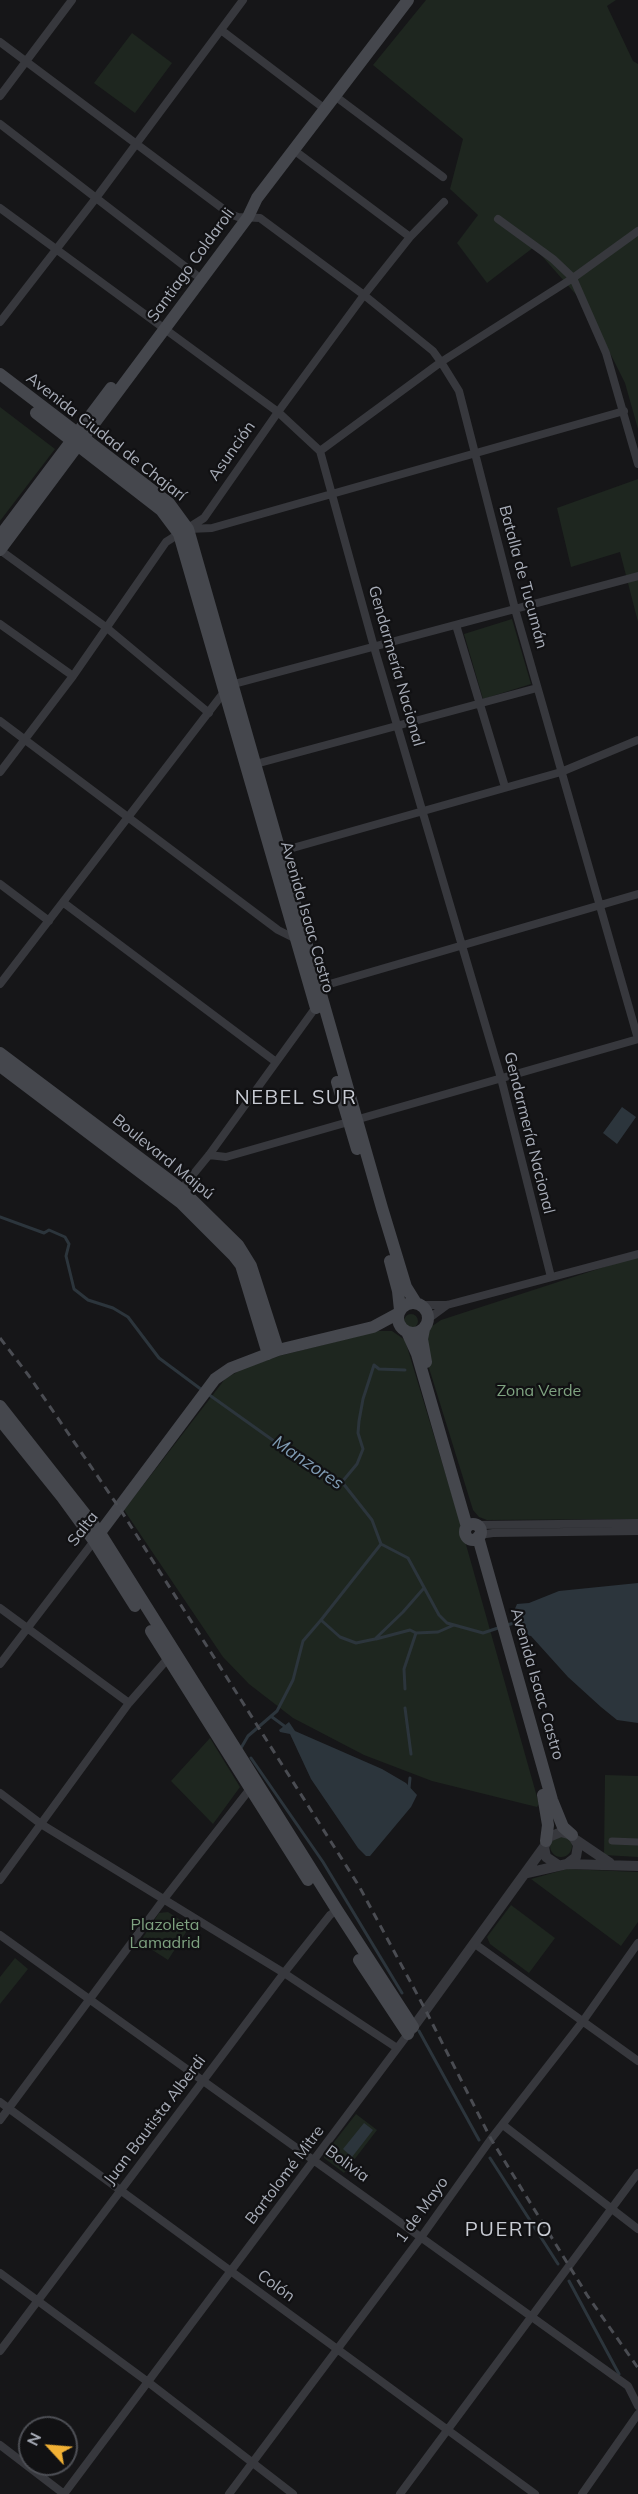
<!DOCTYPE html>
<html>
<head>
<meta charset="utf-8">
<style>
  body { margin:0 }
  #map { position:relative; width:638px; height:2494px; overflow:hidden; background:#161618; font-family:Mulish,sans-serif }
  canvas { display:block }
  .north { position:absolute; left:18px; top:2416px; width:60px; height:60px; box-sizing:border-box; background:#111113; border:2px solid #4d4f55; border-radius:50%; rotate:296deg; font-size:16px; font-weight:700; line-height:24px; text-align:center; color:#a8adb8 }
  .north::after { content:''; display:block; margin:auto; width:21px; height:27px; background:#f2b134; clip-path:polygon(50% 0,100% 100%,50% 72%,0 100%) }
</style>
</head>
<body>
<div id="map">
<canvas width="638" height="2494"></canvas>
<div class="north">N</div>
</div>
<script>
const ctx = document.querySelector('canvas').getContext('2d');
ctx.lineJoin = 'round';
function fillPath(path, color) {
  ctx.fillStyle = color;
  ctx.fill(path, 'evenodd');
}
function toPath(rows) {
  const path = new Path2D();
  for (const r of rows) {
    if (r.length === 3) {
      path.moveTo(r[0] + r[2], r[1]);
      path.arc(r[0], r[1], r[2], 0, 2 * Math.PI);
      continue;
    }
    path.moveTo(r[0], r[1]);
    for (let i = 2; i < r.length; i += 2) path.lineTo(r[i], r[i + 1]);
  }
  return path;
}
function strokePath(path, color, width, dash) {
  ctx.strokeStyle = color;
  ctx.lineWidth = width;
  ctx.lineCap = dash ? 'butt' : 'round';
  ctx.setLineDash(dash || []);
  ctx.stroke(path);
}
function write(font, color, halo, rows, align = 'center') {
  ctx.font = font + ' Mulish,sans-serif';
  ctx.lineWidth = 4.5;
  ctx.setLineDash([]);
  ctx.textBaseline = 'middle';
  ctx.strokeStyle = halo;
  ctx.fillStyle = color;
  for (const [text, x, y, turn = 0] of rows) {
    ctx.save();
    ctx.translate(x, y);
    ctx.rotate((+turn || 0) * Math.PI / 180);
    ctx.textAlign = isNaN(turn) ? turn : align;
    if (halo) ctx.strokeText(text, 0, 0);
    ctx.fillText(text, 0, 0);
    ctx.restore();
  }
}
const green = toPath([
  [426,0,616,0,607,6,633,61,638,64,638,429,625,383,587,307,534,247,487,283,457,243,478,215,450,189,463,139,373,65],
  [132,33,172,63,135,113,94,83],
  [0,407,55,449,0,521],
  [638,479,638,622,620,552,571,567,557,508],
  [512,619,531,684,483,699,464,634],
  [638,1256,638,1519,487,1520,479,1517,473,1510,425,1355,428,1329,441,1320],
  [411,1321,7],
  [378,1331,392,1331,405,1340,461,1525,460,1534,465,1541,539,1804,537,1807,432,1781,364,1755,293,1718,249,1684,223,1657,124,1510,225,1379,242,1369,279,1356],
  [210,1738,240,1787,213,1824,171,1781],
  [605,1775,638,1776,638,1857,604,1855],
  [561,1846,11],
  [567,1869,638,1872,638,1922,621,1946,531,1879],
  [511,1905,555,1938,529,1973,490,1944,487,1937],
  [168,1912,190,1926,168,1960,140,1942,159,1913],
  [15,1958,28,1969,0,2004,0,1977],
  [356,2114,377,2130,344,2173,324,2158,324,2155]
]);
const water = toPath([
  [622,1107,636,1117,617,1144,603,1133],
  [638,1583,638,1723,617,1720,601,1707,568,1677,531,1636,519,1634,519,1621,514,1611,517,1604,529,1603,559,1591],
  [289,1722,295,1731,382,1769,406,1783,417,1795,411,1807,370,1856,366,1856,358,1848,311,1779,290,1734,280,1732,279,1730],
  [364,2123,373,2130,352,2157,343,2149]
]);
const stream = toPath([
  [0,1217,44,1233,49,1230,65,1237,69,1244,66,1256,74,1289,88,1300,113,1308,128,1317,159,1358,202,1390],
  [208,1394,295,1456,342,1482,372,1520,381,1544,408,1558,439,1615,447,1623,483,1633,501,1627],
  [342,1482,357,1464,363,1449,358,1433,359,1421,363,1399,374,1365,379,1369,405,1370],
  [321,1620,381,1544],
  [507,1625,521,1621],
  [376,1639,410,1630,416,1633],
  [405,1689,404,1669,416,1633,438,1632,454,1625],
  [405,1708,411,1754],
  [272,1717,287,1728],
  [241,1748,248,1736,277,1711,293,1680,303,1641,321,1620,340,1637,356,1643,375,1639,403,1612,424,1588],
  [251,1758,323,1862,402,1993],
  [409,1788,410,1778],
  [419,2031,479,2140],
  [490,2158,558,2264],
  [569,2281,619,2374]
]);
const pedestrian = toPath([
  [612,1841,638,1842]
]);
const minor = toPath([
  [221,30,325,109],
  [0,42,230,214,238,217,260,218,364,295,433,351,441,362,459,391,515,609,638,1039],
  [0,96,72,0],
  [335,96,443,177],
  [0,124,196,275],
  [295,151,410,237],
  [0,208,278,412,320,451,374,647,501,1078,551,1277],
  [498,219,553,259,573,278,606,353,638,464],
  [0,322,96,198,243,0],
  [320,451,441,362,573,278,638,231],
  [189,529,212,528,624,411],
  [0,550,107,628,209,713],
  [0,624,73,676],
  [456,625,505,787],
  [0,721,278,930,296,939],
  [252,765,537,688],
  [0,772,73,676,166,542,204,518,278,412,364,295,410,237,444,202],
  [275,853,561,772,638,740],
  [0,884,49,921],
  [64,903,276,1062],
  [0,984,221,696,234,684,638,576],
  [316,988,638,894],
  [209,1155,226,1157,638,1039],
  [178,1193,209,1155,316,1007,320,1005],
  [422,1305,447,1305,638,1254],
  [428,1319,447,1305],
  [476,1525,638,1523],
  [479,1535,493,1533,638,1531],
  [0,1608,129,1703],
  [0,1664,94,1541],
  [0,1793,41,1824,284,1973,397,2048],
  [0,1880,129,1703,170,1656],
  [0,1935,628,2386,638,2406],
  [475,1944,638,2061],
  [0,2102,535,2494],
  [0,2120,164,1899,253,1785],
  [503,2125,638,2229],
  [0,2273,148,2382,293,2494],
  [0,2351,284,1973,330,1915,337,1910],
  [0,2445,64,2494,408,2034],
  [229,2494,422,2236,491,2139,583,2021,638,1943],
  [400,2494,638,2173],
  [582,2494,638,2414]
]);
const tertiary = toPath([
  [576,1840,610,1863],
  [558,1865,546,1857,544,1847,549,1837,561,1832,572,1835,578,1845,576,1857,567,1864],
  [527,1873,567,1864,638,1866],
  [409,2033,544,1847]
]);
const secondary = toPath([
  [0,374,169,503,188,529,382,1208,406,1287,416,1303],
  [36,413,161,510,179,534,316,1008],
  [0,536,111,388],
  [0,550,248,217,257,198,408,0],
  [0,1053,181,1189,238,1245,251,1266,278,1350],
  [0,1066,181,1203,234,1256,241,1265,268,1354],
  [337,1082,357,1149],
  [390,1261,398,1291,400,1310],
  [413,1318,15],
  [424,1329,422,1339,426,1362],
  [407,1332,417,1354,467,1527],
  [0,1406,100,1533,337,1910,413,2027],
  [0,1420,62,1497,94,1541,135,1606],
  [473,1532,8],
  [478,1537,552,1800,563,1827,572,1835],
  [96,1538,215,1379,231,1368,278,1350,373,1327,399,1313],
  [151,1631,308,1880],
  [543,1795,548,1825,546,1841],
  [359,1960,408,2034]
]);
const rail = toPath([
  [0,1338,29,1376,120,1509,359,1886,425,2009,491,2139,587,2295,638,2368]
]);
const streetNames = [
  ["Santiago Coldaroli",191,265,-54],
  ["Avenida Ciudad de Chajarí",106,437,38],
  ["Asunción",232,451,-55],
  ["Batalla de Tucumán",523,577,75],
  ["Gendarmería Nacional",396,666,74],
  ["Avenida Isaac Castro",307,917,74],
  ["Gendarmería Nacional",529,1133,76],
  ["Boulevard Maipú",163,1157,39],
  ["Salta",83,1529,-52],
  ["Avenida Isaac Castro",537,1684,74],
  ["Juan Bautista Alberdi",155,2120,-53],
  ["Bolivia",347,2164,36],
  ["Bartolomé Mitre",285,2175,-53],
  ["1 de Mayo",422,2210,-54],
  ["Colón",276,2286,36]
];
const parkNames = [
  ["Zona Verde",539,1391],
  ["Plazoleta",165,1925],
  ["Lamadrid",165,1943]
];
const waterNames = [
  ["Manzores",308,1463,34]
];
const quarterNames = [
  ["NEBEL SUR",296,1098],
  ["PUERTO",509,2230]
];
fillPath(green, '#1e261f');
fillPath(water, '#2c353c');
strokePath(stream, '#2c353c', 3);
strokePath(pedestrian, '#37383d', 7);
strokePath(minor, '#37383d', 8);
strokePath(tertiary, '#37383d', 10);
strokePath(secondary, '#45474d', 12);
strokePath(rail, '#4a4c52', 3, [8, 6]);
write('16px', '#a8adb8', '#111113', streetNames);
write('16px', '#7fa381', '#111113', parkNames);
write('italic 18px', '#7f9bb3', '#111113', waterNames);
ctx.letterSpacing = '1.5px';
write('20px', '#c9ccd4', '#111113', quarterNames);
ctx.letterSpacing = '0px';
</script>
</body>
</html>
